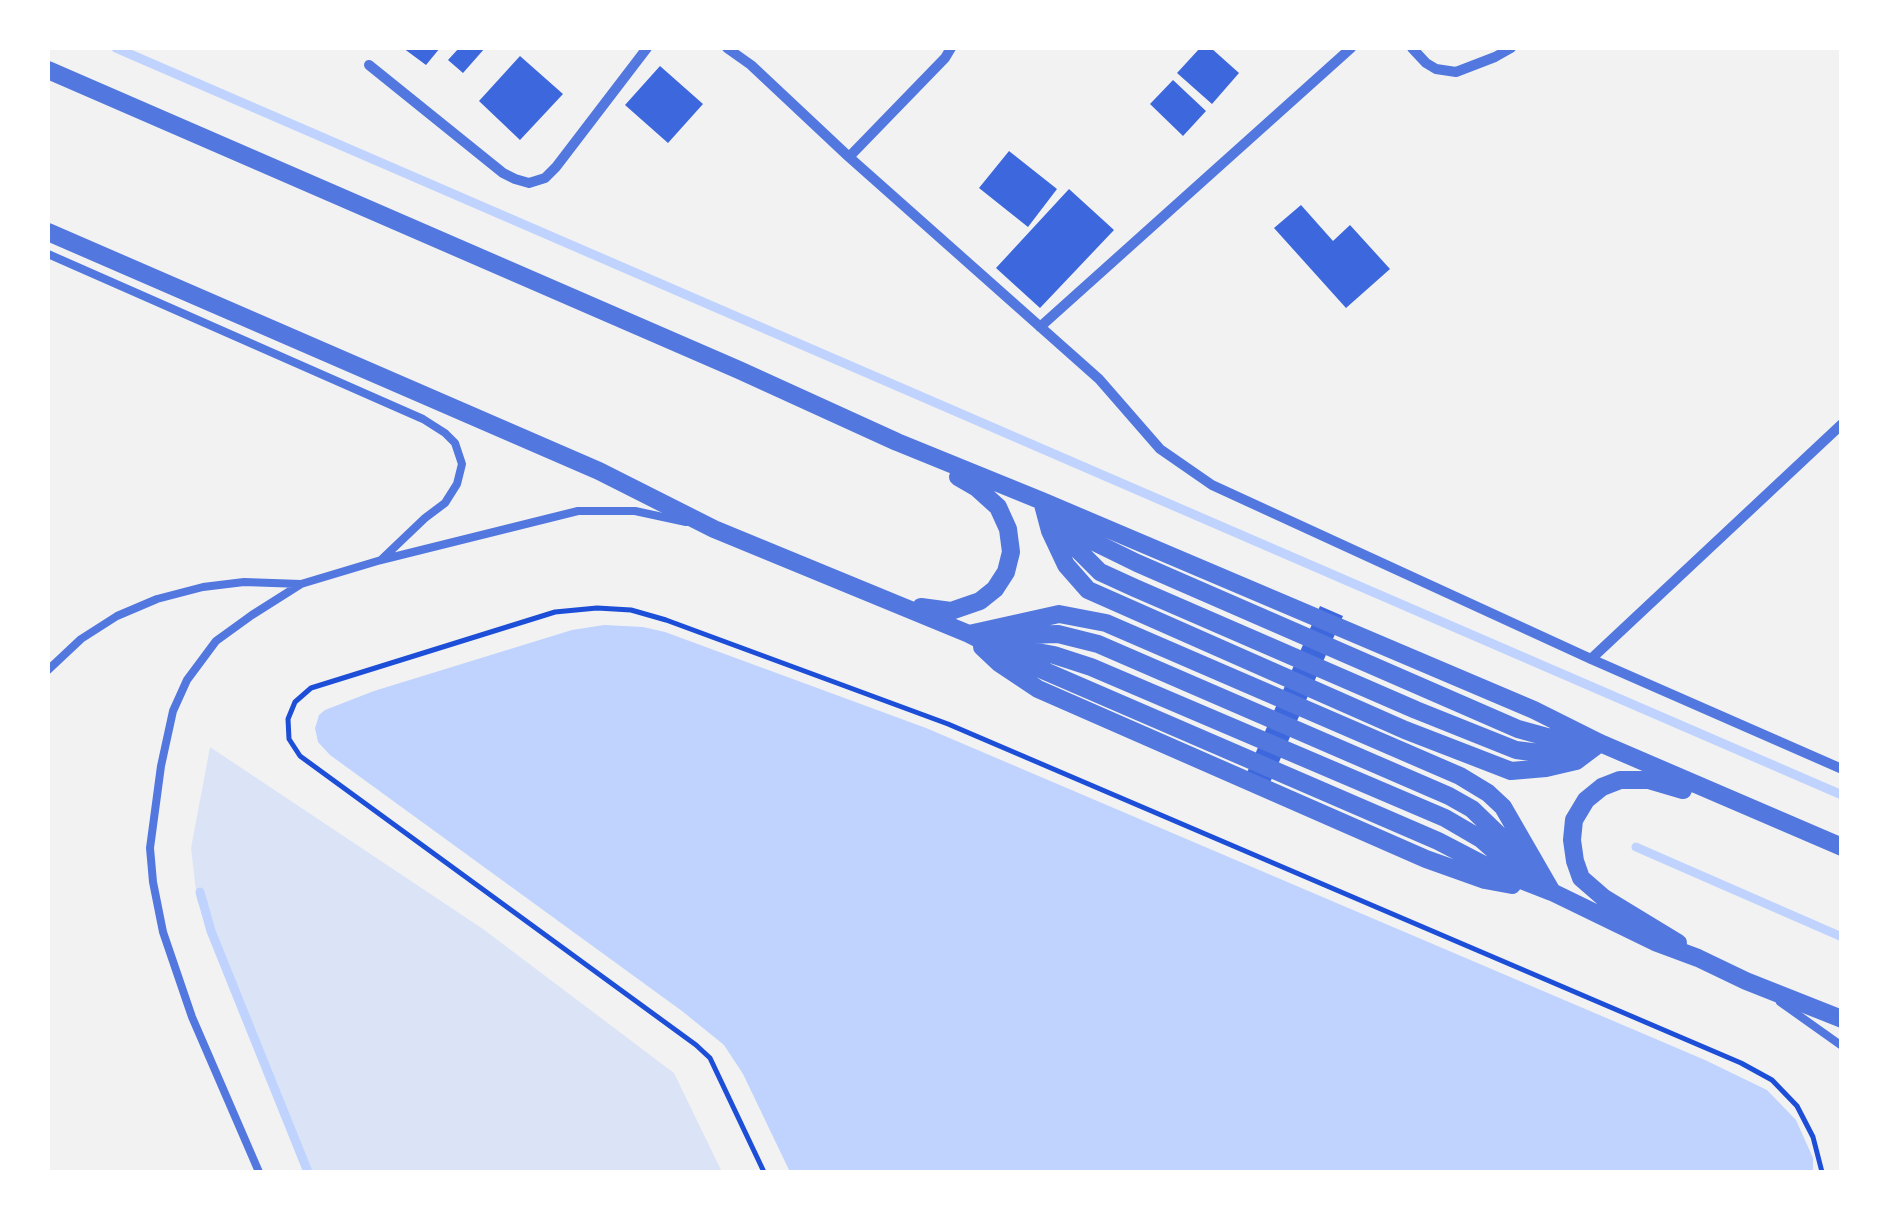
<!DOCTYPE html>
<html>
<head>
<meta charset="utf-8">
<style>
  body { margin:0 }
  #map { position:relative; width:1889px; height:1220px; overflow:hidden; background:#f2f2f2; font-family:Overpass,sans-serif }
  canvas { display:block }
  .frame { position:absolute; inset:0; border:50px solid #fff; pointer-events:none }
</style>
</head>
<body>
<div id="map">
<canvas width="1889" height="1220"></canvas>
<div class="frame"></div>
</div>
<script>
const ctx = document.querySelector('canvas').getContext('2d');
ctx.lineJoin = 'round';
function fillPath(path, color) {
  ctx.fillStyle = color;
  ctx.fill(path, 'evenodd');
}
function toPath(rows) {
  const path = new Path2D();
  for (const r of rows) {
    path.moveTo(r[0], r[1]);
    for (let i = 2; i < r.length; i += 2) path.lineTo(r[i], r[i + 1]);
  }
  return path;
}
function strokePath(path, color, width, dash) {
  ctx.strokeStyle = color;
  ctx.lineWidth = width;
  ctx.lineCap = dash ? 'butt' : 'round';
  ctx.setLineDash(dash || []);
  ctx.stroke(path);
}
const green = toPath([
  [210,747,483,929,674,1073,722,1172,304,1172,197,900,191,848]
]);
const water = toPath([
  [604,625,643,627,665,632,926,728,1705,1060,1767,1090,1796,1120,1813,1158,1813,1172,790,1172,743,1074,724,1045,682,1011,330,755,318,742,315,728,317,722,319,715,325,710,374,691,572,630]
]);
const stream = toPath([
  [116,48,1842,795],
  [1636,847,1842,937],
  [200,892,211,931,308,1172]
]);
const building = toPath([
  [403,48,440,48,426,65],
  [459,48,485,48,463,73,448,60],
  [1200,48,1211,48,1239,73,1212,104,1177,73],
  [520,56,563,94,520,140,479,101],
  [660,66,703,104,668,143,625,105],
  [1173,80,1206,111,1183,136,1150,104],
  [1009,151,1057,189,1028,227,979,188],
  [1069,189,1114,230,1040,308,996,268],
  [1301,205,1333,241,1350,225,1390,269,1346,308,1274,228],
  [1320,606,1343,616,1265,794,1242,784]
]);
const path = toPath([
  [764,1172,710,1058,696,1045,300,756,289,739,288,719,295,702,311,688,555,612,597,608,631,610,666,620,948,724,1741,1063,1772,1080,1797,1106,1813,1137,1822,1172]
]);
const service = toPath([
  [48,254,423,419,445,433,455,443,462,464,457,484,445,503,425,518,381,560],
  [48,670,81,639,117,616,157,599,203,587,244,582,301,584],
  [1780,1002,1842,1046],
  [259,1172,192,1017,163,932,153,882,150,848,161,766,173,711,187,680,216,641,252,615,301,584,381,560,578,511,635,511,686,522]
]);
const minor = toPath([
  [727,48,751,65,849,157,1099,379,1160,449,1212,485,1591,659,1842,769],
  [1412,48,1426,63,1436,69,1456,72,1495,57,1511,48],
  [369,65,503,173,515,179,529,183,545,178,556,167,647,48],
  [849,157,945,58,951,48],
  [1040,327,1351,48],
  [1591,659,1842,424]
]);
const tertiary = toPath([
  [48,70,739,370,897,442,1042,501,1534,710,1600,743,1842,847],
  [48,232,599,471,714,529,969,634,1024,662,1438,841,1488,867,1552,892,1655,942,1698,958,1746,981,1842,1019],
  [1042,501,1050,531,1066,565,1088,590,1405,730,1511,771,1546,768,1576,761,1600,743],
  [1048,509,1076,548,1100,572,1135,588,1416,710,1516,750,1540,753,1590,746],
  [1062,517,1090,540,1137,563,1518,729,1547,737,1586,741],
  [921,607,951,611,980,601,995,589,1006,572,1011,552,1008,529,998,507,977,488,958,477],
  [969,634,1059,614,1106,623,1460,776,1488,793,1503,807,1552,892],
  [994,636,1058,634,1098,644,1449,796,1472,809,1500,836,1533,875],
  [982,647,999,663,1038,689,1426,859,1485,880,1512,885],
  [1010,647,1054,655,1091,667,1445,818,1481,839,1521,874],
  [1678,943,1604,898,1581,878,1575,861,1572,840,1574,820,1586,800,1602,787,1620,780,1649,780,1683,790]
]);
fillPath(green, '#dbe4f7');
fillPath(water, '#bfd3fe');
strokePath(stream, '#bfd3fe', 9);
fillPath(building, '#3d67dc');
strokePath(path, '#1d4ed8', 5);
strokePath(service, '#5277de', 8);
strokePath(minor, '#5277de', 10);
strokePath(tertiary, '#5277de', 18);
</script>
</body>
</html>
